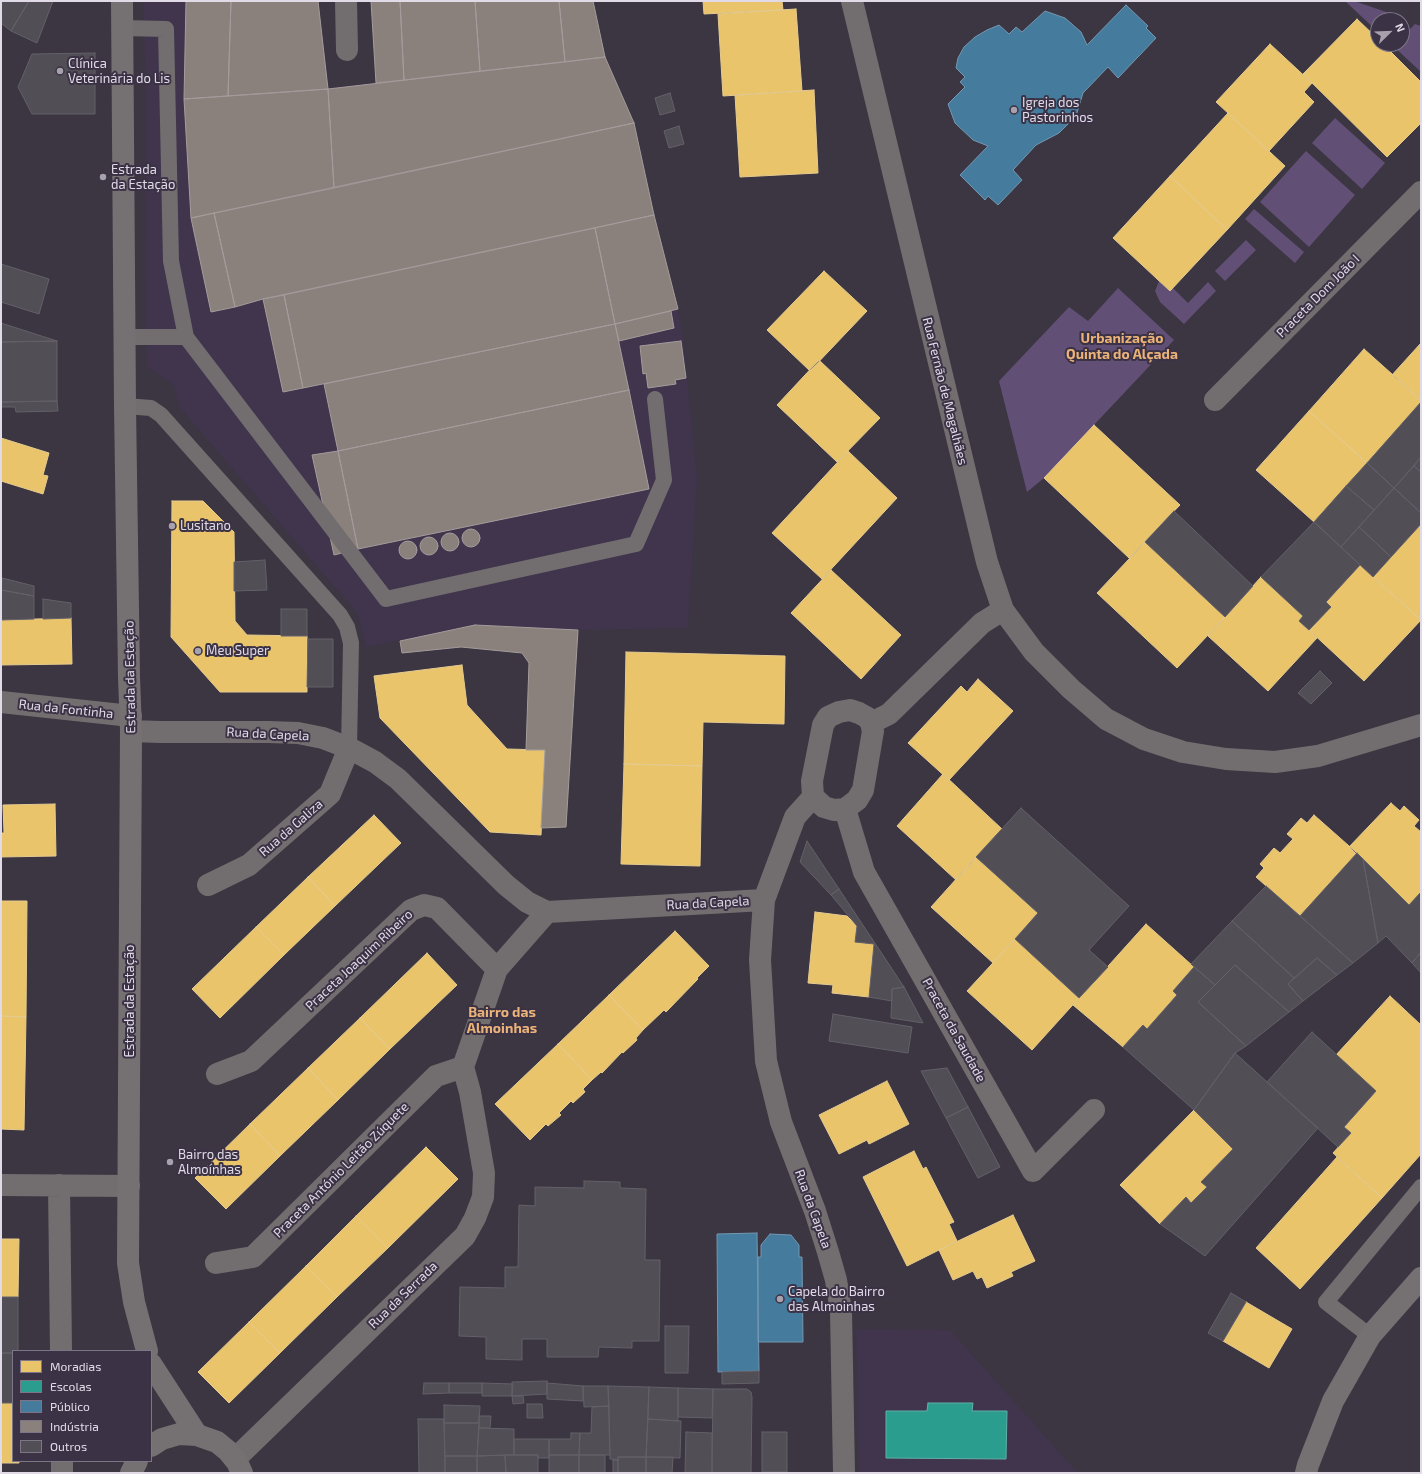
<!DOCTYPE html>
<html>
<head>
<meta charset="utf-8">
<style>
  body { margin:0 }
  #map { position:relative; width:1422px; height:1474px; overflow:hidden; background:#3b3641; font-family:"Exo 2",sans-serif }
  canvas { display:block }
  .frame { position:absolute; inset:0; border:2px solid #e0dbe7; pointer-events:none }
  .legend { position:absolute; left:12px; top:1350px; width:140px; height:112px; box-sizing:border-box; background:#3b3245; border:1px solid #7d7686; margin:0; padding:5px 7px; list-style:none; font-size:12px; color:#e0dbe7 }
  .legend li { display:flex; align-items:center; gap:8px; height:20px }
  .legend b { width:20px; border:1px solid #7d7686 }
  .north { position:absolute; left:1370px; top:12px; width:40px; height:40px; box-sizing:border-box; background:#3b3245; border:1px solid #7d7686; border-radius:50%; rotate:67deg; font-size:11px; font-weight:700; line-height:16px; text-align:center; color:#e0dbe7 }
  .north::after { content:''; display:block; margin:auto; width:14px; height:18px; background:#a6a1ad; clip-path:polygon(50% 0,100% 100%,50% 72%,0 100%) }
</style>
</head>
<body>
<div id="map">
<canvas width="1422" height="1474"></canvas>
<div class="frame"></div>
<ul class="legend">
<li><b style="height:11px;background:#e9c46a"></b>Moradias</li>
<li><b style="height:11px;background:#2a9d8f"></b>Escolas</li>
<li><b style="height:11px;background:#457b9d"></b>Público</li>
<li><b style="height:11px;background:#8a817c"></b>Indústria</li>
<li><b style="height:11px;background:#524e56"></b>Outros</li>
</ul>
<div class="north">N</div>
</div>
<script>
const ctx = document.querySelector('canvas').getContext('2d');
ctx.lineJoin = 'round';
function fillPath(path, color) {
  ctx.fillStyle = color;
  ctx.fill(path, 'evenodd');
}
function toPath(rows) {
  const path = new Path2D();
  for (const r of rows) {
    if (r.length === 3) {
      path.moveTo(r[0] + r[2], r[1]);
      path.arc(r[0], r[1], r[2], 0, 2 * Math.PI);
      continue;
    }
    path.moveTo(r[0], r[1]);
    for (let i = 2; i < r.length; i += 2) path.lineTo(r[i], r[i + 1]);
  }
  return path;
}
function strokePath(path, color, width, dash) {
  ctx.strokeStyle = color;
  ctx.lineWidth = width;
  ctx.lineCap = dash ? 'butt' : 'round';
  ctx.setLineDash(dash || []);
  ctx.stroke(path);
}
function write(font, color, halo, rows, align = 'center') {
  ctx.font = font + ' "Exo 2",sans-serif';
  ctx.lineWidth = 4;
  ctx.setLineDash([]);
  ctx.textBaseline = 'middle';
  ctx.strokeStyle = halo;
  ctx.fillStyle = color;
  for (const [text, x, y, turn = 0] of rows) {
    ctx.save();
    ctx.translate(x, y);
    ctx.rotate((+turn || 0) * Math.PI / 180);
    ctx.textAlign = isNaN(turn) ? turn : align;
    if (halo) ctx.strokeText(text, 0, 0);
    ctx.fillText(text, 0, 0);
    ctx.restore();
  }
}
const built = toPath([
  [143,1,318,1,329,88,376,83,371,1,593,1,605,57,634,123,654,215,682,328,697,477,688,628,578,630,475,625,366,647,358,614,180,408,173,385,147,367,145,274,146,98],
  [856,1329,950,1330,1078,1473,859,1473]
]);
const green = toPath([
  [1345,1,1354,1,1404,18,1402,20,1378,20,1378,32],
  [1415,24,1421,26,1421,72,1393,46,1395,44,1402,44,1402,37],
  [1335,118,1385,163,1362,189,1312,143],
  [1306,151,1355,195,1309,247,1260,202],
  [1254,209,1304,252,1295,263,1245,219],
  [1246,240,1256,250,1225,281,1215,271],
  [1159,281,1170,291,1173,288,1188,303,1208,282,1216,291,1184,324,1160,302,1155,291],
  [1118,288,1174,340,1044,478,1027,492,999,381,1069,307,1088,321]
]);
const homes = toPath([
  [703,1,782,1,783,10,704,14,703,1],
  [796,9,802,91,723,96,718,14,796,9],
  [1357,19,1378,39,1378,44,1383,44,1421,82,1421,123,1387,157,1303,74,1357,19],
  [1270,44,1312,83,1304,92,1314,102,1269,151,1216,102,1270,44],
  [814,90,818,173,740,177,735,95,814,90],
  [1228,113,1285,166,1227,230,1170,176,1228,113],
  [1170,176,1227,230,1170,291,1113,238,1170,176],
  [824,271,867,311,810,371,767,330,824,271],
  [1421,343,1421,400,1392,375,1421,343],
  [1364,349,1421,400,1421,402,1367,463,1309,411,1364,349],
  [819,360,880,418,837,462,777,405,819,360],
  [1309,411,1367,463,1314,522,1256,470,1309,411],
  [1094,425,1180,505,1129,558,1044,478,1094,425],
  [1,438,49,453,43,475,48,476,43,494,1,481,1,438],
  [848,451,897,498,822,579,772,533,848,451],
  [172,501,203,501,234,532,235,621,247,635,307,636,307,692,220,692,171,637,172,501],
  [1421,524,1421,620,1373,577,1421,524],
  [1145,542,1225,617,1177,668,1097,593,1145,542],
  [1360,565,1421,620,1364,681,1309,630,1331,607,1326,602,1360,565],
  [831,570,901,635,861,679,791,613,831,570],
  [1261,577,1303,616,1299,621,1317,638,1268,691,1208,636,1261,577],
  [71,618,72,664,1,665,1,620,71,618],
  [626,652,785,656,784,724,703,722,702,766,624,764,626,652],
  [462,665,467,705,507,749,545,750,541,835,490,832,380,718,374,676,462,665],
  [978,679,1013,711,949,780,908,743,961,686,967,692,978,679],
  [624,764,702,766,700,866,621,864,624,764],
  [943,774,1002,829,956,880,897,826,943,774],
  [1391,803,1400,811,1404,806,1419,820,1414,826,1421,832,1421,892,1409,905,1349,847,1391,803],
  [55,804,56,856,1,857,1,833,4,833,3,805,55,804],
  [374,815,401,843,335,906,308,877,374,815],
  [1314,815,1357,853,1300,916,1256,877,1264,868,1260,864,1274,848,1280,853,1293,839,1287,834,1301,818,1307,823,1314,815],
  [976,857,1038,913,993,963,931,907,976,857],
  [308,877,335,906,284,955,256,927,308,877],
  [1,901,27,901,26,1017,1,1016,1,901],
  [815,912,847,916,857,926,855,942,874,944,869,997,832,993,833,985,808,983,815,912],
  [1146,924,1194,967,1173,991,1177,995,1147,1029,1143,1025,1123,1047,1073,1005,1146,924],
  [256,927,284,955,220,1018,192,989,256,927],
  [675,931,709,966,697,978,698,979,666,1012,664,1010,643,1030,609,995,675,931],
  [1015,939,1079,998,1032,1050,967,991,1015,939],
  [427,953,457,985,390,1049,360,1018,427,953],
  [609,995,643,1030,636,1038,637,1040,623,1053,622,1052,602,1073,601,1072,592,1080,558,1044,609,995],
  [1390,996,1421,1025,1421,1154,1382,1198,1333,1153,1351,1133,1344,1127,1376,1091,1336,1055,1390,996],
  [1,1016,26,1017,24,1130,1,1129,1,1016],
  [360,1018,390,1049,338,1100,308,1068,360,1018],
  [558,1044,592,1080,583,1089,585,1092,573,1103,571,1101,559,1113,561,1115,548,1126,546,1124,530,1140,495,1104,558,1044],
  [308,1068,338,1100,280,1156,250,1124,308,1068],
  [887,1081,909,1124,869,1144,867,1140,839,1154,819,1115,887,1081],
  [1194,1110,1233,1149,1201,1182,1207,1187,1191,1203,1186,1197,1160,1224,1120,1185,1194,1110],
  [250,1124,280,1156,226,1209,195,1178,250,1124],
  [426,1147,458,1179,388,1248,356,1216,426,1147],
  [914,1151,923,1169,926,1167,954,1222,949,1224,957,1241,907,1266,863,1177,914,1151],
  [1337,1157,1382,1198,1300,1289,1256,1248,1337,1157],
  [1013,1215,1035,1261,1011,1272,1013,1276,987,1288,982,1277,977,1279,973,1271,953,1280,939,1250,1013,1215],
  [356,1216,388,1248,337,1297,306,1266,356,1216],
  [1,1239,19,1239,18,1297,1,1297,1,1239],
  [306,1266,337,1297,280,1353,249,1322,306,1266],
  [1246,1302,1292,1329,1269,1368,1223,1341,1246,1302],
  [249,1322,280,1353,229,1403,198,1372,249,1322],
  [1,1403,13,1403,13,1461,19,1461,19,1463,1,1463,1,1403]
]);
const schools = toPath([
  [928,1403,973,1403,972,1411,1007,1411,1006,1459,886,1458,886,1411,927,1411,928,1403]
]);
const public = toPath([
  [1126,5,1148,26,1146,28,1156,38,1118,78,1108,67,1083,93,1076,116,1059,133,1036,145,1013,170,1022,180,998,205,988,196,985,200,960,175,988,146,973,140,955,123,948,104,965,87,960,82,965,77,956,68,958,58,964,47,975,37,987,30,999,25,1009,34,1016,27,1022,32,1045,11,1065,18,1081,32,1087,45,1126,5],
  [757,1233,759,1371,718,1372,717,1234,757,1233],
  [770,1234,791,1235,799,1245,799,1257,802,1257,803,1342,758,1342,758,1257,761,1257,761,1245,770,1234]
]);
const industry = toPath([
  [186,1,231,1,228,96,184,99,186,1],
  [231,1,318,1,328,89,228,96,231,1],
  [371,1,400,1,404,80,376,83,371,1],
  [400,1,475,1,480,71,404,80,400,1],
  [475,1,559,1,565,62,480,71,475,1],
  [559,1,593,1,605,57,565,62,559,1],
  [605,57,634,123,334,188,328,89,605,57],
  [328,89,334,188,191,218,184,99,328,89],
  [634,123,654,215,263,299,235,307,214,213,634,123],
  [214,213,235,307,211,312,191,218,214,213],
  [654,215,678,309,615,324,595,228,654,215],
  [595,228,615,324,303,388,284,295,595,228],
  [284,295,303,388,283,392,263,299,284,295],
  [671,311,674,328,619,341,615,324,671,311],
  [615,324,629,390,338,451,324,384,615,324],
  [681,341,686,378,675,380,676,384,648,388,646,373,643,374,640,346,681,341],
  [629,390,649,489,358,549,338,451,629,390],
  [338,451,358,549,334,555,312,455,338,451],
  [471,538,9],
  [450,542,9],
  [429,546,9],
  [408,550,9],
  [475,625,578,630,566,827,541,828,545,750,526,750,529,663,522,653,461,647,402,653,400,641,475,625]
]);
const building = toPath([
  [1,1,29,1,11,31,1,23,1,1],
  [29,1,53,1,37,43,11,31,29,1],
  [95,53,95,114,32,114,18,87,32,54,95,53],
  [670,93,675,111,660,115,655,98,670,93],
  [679,126,684,144,669,148,664,131,679,126],
  [1,264,49,279,39,314,1,302,1,264],
  [1,323,57,341,1,342,1,323],
  [57,341,57,401,1,402,1,342,57,341],
  [57,401,58,411,16,412,15,407,1,407,1,402,57,401],
  [1421,402,1421,457,1394,488,1367,463,1421,402],
  [1421,457,1421,472,1414,466,1421,457],
  [1367,463,1394,488,1374,510,1346,486,1367,463],
  [1414,466,1421,472,1421,513,1394,488,1414,466],
  [1346,486,1374,510,1341,547,1314,522,1346,486],
  [1394,488,1421,513,1421,524,1391,557,1359,527,1394,488],
  [1174,511,1253,586,1225,617,1145,542,1174,511],
  [1314,522,1360,565,1326,602,1331,607,1309,630,1299,621,1303,616,1261,577,1314,522],
  [1359,527,1391,557,1373,577,1341,547,1359,527],
  [265,560,267,590,234,591,234,562,265,560],
  [2,578,34,586,34,596,1,590,2,578],
  [1,590,34,596,34,619,1,620,1,590],
  [43,599,71,603,71,618,43,619,43,599],
  [281,609,307,609,307,636,281,636,281,609],
  [308,639,333,639,333,687,307,687,308,639],
  [1320,671,1332,683,1311,704,1298,693,1320,671],
  [1021,808,1129,906,1089,950,1108,967,1079,998,1015,939,1038,913,976,857,1021,808],
  [807,841,839,889,831,895,800,862,807,841],
  [1357,853,1363,859,1378,943,1353,963,1300,916,1357,853],
  [1363,859,1409,905,1421,892,1421,952,1412,963,1386,936,1378,943,1363,859],
  [1266,886,1300,916,1353,963,1337,975,1317,958,1294,978,1232,921,1266,886],
  [839,889,904,987,892,989,892,1001,869,997,874,944,855,942,857,926,831,895,839,889],
  [1232,921,1294,978,1288,984,1303,1001,1289,1012,1235,965,1215,985,1191,964,1232,921],
  [1421,952,1421,973,1412,963,1421,952],
  [1317,958,1337,975,1303,1001,1288,984,1317,958],
  [1235,965,1289,1012,1246,1046,1198,1002,1235,965],
  [1194,967,1215,985,1198,1002,1246,1046,1235,1053,1194,1110,1123,1047,1143,1025,1147,1029,1177,995,1173,991,1194,967],
  [904,987,923,1023,891,1018,892,989,904,987],
  [833,1014,912,1027,908,1053,829,1041,833,1014],
  [1312,1032,1376,1091,1344,1127,1351,1133,1338,1147,1267,1082,1312,1032],
  [1235,1053,1318,1128,1205,1256,1160,1224,1186,1197,1191,1203,1207,1187,1201,1182,1233,1149,1194,1110,1235,1053],
  [947,1068,968,1107,946,1118,921,1071,947,1068],
  [968,1107,1000,1167,978,1178,946,1118,968,1107],
  [584,1181,620,1182,620,1188,646,1189,645,1260,660,1260,659,1341,632,1341,632,1348,599,1347,598,1357,547,1357,547,1339,522,1339,522,1360,486,1359,486,1337,459,1336,460,1287,505,1288,505,1267,518,1267,519,1205,535,1206,535,1187,584,1188,584,1181],
  [1231,1293,1246,1302,1223,1341,1208,1333,1231,1293],
  [1,1297,18,1297,18,1351,13,1351,13,1353,1,1353,1,1297],
  [665,1326,689,1326,688,1373,665,1373,665,1326],
  [1,1353,13,1353,13,1403,1,1403,1,1353],
  [759,1371,759,1383,722,1384,722,1372,759,1371],
  [547,1381,547,1394,512,1396,512,1382,547,1381],
  [424,1383,449,1383,449,1393,423,1394,424,1383],
  [449,1383,482,1383,482,1393,449,1393,449,1383],
  [482,1383,513,1384,512,1396,482,1396,482,1383],
  [547,1383,583,1386,583,1401,547,1399,547,1383],
  [583,1386,608,1386,609,1406,584,1407,583,1386],
  [608,1386,649,1387,646,1457,618,1457,618,1460,610,1459,608,1386],
  [649,1387,678,1388,678,1421,648,1419,649,1387],
  [678,1388,713,1389,712,1418,678,1417,678,1388],
  [713,1389,747,1389,751,1392,752,1397,751,1473,712,1473,713,1389],
  [512,1396,523,1396,524,1403,513,1404,512,1396],
  [527,1404,542,1404,543,1418,527,1418,527,1404],
  [444,1405,480,1406,479,1423,444,1423,444,1405],
  [609,1406,610,1455,579,1455,580,1433,591,1433,592,1407,609,1406],
  [479,1416,491,1416,490,1428,479,1428,479,1416],
  [418,1419,444,1419,445,1473,419,1473,418,1419],
  [648,1419,681,1421,680,1458,646,1457,648,1419],
  [444,1423,479,1423,477,1456,445,1456,444,1423],
  [479,1428,514,1429,514,1455,477,1456,479,1428],
  [686,1432,712,1433,712,1473,685,1473,686,1432],
  [762,1432,787,1432,787,1472,762,1472,762,1432],
  [571,1433,580,1433,579,1455,549,1455,549,1439,571,1439,571,1433],
  [514,1439,549,1439,549,1458,538,1458,538,1455,514,1455,514,1439],
  [505,1455,506,1473,477,1473,477,1456,505,1455],
  [505,1455,538,1455,538,1473,506,1473,505,1455],
  [549,1455,579,1455,579,1473,549,1473,549,1455],
  [579,1455,605,1455,605,1473,579,1473,579,1455],
  [445,1456,477,1456,477,1473,445,1473,445,1456],
  [618,1457,646,1457,646,1473,618,1473,618,1457],
  [646,1457,673,1457,672,1473,646,1473,646,1457],
  [613,1460,618,1460,618,1473,613,1473,613,1460]
]);
const lane = toPath([
  [123,28,166,29,171,261,186,337,125,337],
  [186,337,386,599,636,544,664,480,655,399],
  [125,406,151,408,161,415,340,615,347,627,351,643,349,748],
  [1370,1336,1326,1302,1421,1187]
]);
const street = toPath([
  [346,1,347,50],
  [852,1,987,562,1003,610,1034,652,1071,689,1106,719,1144,739,1183,752,1226,759,1275,762,1318,756,1421,725],
  [1215,400,1421,192],
  [1,702,131,716],
  [871,723,889,714,982,623,1003,610],
  [131,731,160,732,268,732,298,733,323,738,349,748,375,762,398,779,506,885,527,902,547,912,764,900],
  [813,797,824,807,834,810,845,809,857,800,863,790,873,731,871,723,868,718,859,713,850,710,839,712,828,717,823,725,812,781,813,797,795,817,764,900,760,960,766,1061,781,1122,815,1211,828,1252,836,1280,841,1311,844,1473],
  [845,809,864,872,1033,1171,1094,1110],
  [208,885,249,865,330,794,349,748],
  [217,1074,251,1061,411,910,424,905,437,908,497,969],
  [1,1185,129,1186],
  [59,1185,61,1351],
  [216,1263,253,1257,436,1076,463,1067],
  [235,1459,465,1236,475,1218,483,1197,484,1173,470,1092,463,1067,497,969,547,912],
  [62,1461,62,1473]
]);
const secondary = toPath([
  [122,1,125,406,129,677,131,731,128,1263,134,1302,147,1351],
  [151,1364,197,1435],
  [151,1446,162,1439,179,1434,197,1435,217,1442,228,1451,237,1462,242,1473],
  [131,1473,137,1461],
  [1306,1473,1308,1465,1333,1401,1370,1336,1421,1278]
]);
const markers = [
  [60,71,4,"#a6a1ad"],
  [1014,110,4,"#a6a1ad"],
  [103,177,4,"#a6a1ad"],
  [172,526,4,"#a6a1ad"],
  [198,651,4,"#a6a1ad"],
  [170,1162,4,"#a6a1ad"],
  [780,1299,4,"#a6a1ad"]
];
const poiNames = [
  ["Clínica",68,64],
  ["Veterinária do Lis",68,79],
  ["Igreja dos",1022,103],
  ["Pastorinhos",1022,118],
  ["Estrada",111,170],
  ["da Estação",111,185],
  ["Lusitano",180,526],
  ["Meu Super",206,651],
  ["Bairro das",178,1155],
  ["Almoínhas",178,1170],
  ["Capela do Bairro",788,1292],
  ["das Almoinhas",788,1307]
];
const streetNames = [
  ["Praceta Dom João I",1318,296,-45],
  ["Rua Fernão de Magalhães",945,391,76],
  ["Estrada da Estação",130,677,-91],
  ["Rua da Fontinha",66,709,6],
  ["Rua da Capela",268,734,3],
  ["Rua da Galiza",291,828,-41],
  ["Rua da Capela",708,903,-3],
  ["Praceta Joaquim Ribeiro",359,960,-43],
  ["Estrada da Estação",130,1001,-90],
  ["Praceta da Saudade",954,1030,61],
  ["Praceta António Leitão Zúquete",341,1170,-45],
  ["Rua da Capela",813,1209,70],
  ["Rua da Serrada",403,1295,-44]
];
const neighbourhoodNames = [
  ["Urbanização",1122,338],
  ["Quinta do Alçada",1122,354],
  ["Bairro das",502,1012],
  ["Almoinhas",502,1028]
];
fillPath(built, '#40354d');
fillPath(green, '#624f76');
fillPath(homes, '#e9c46a');
strokePath(homes, '#e6cb90', 1);
fillPath(schools, '#2a9d8f');
strokePath(schools, '#61b0a9', 1);
fillPath(public, '#457b9d');
strokePath(public, '#7498b3', 1);
fillPath(industry, '#8a817c');
strokePath(industry, '#a49c9c', 1);
fillPath(building, '#524e56');
strokePath(building, '#646069', 1);
strokePath(lane, '#726e6f', 16);
strokePath(street, '#726e6f', 22);
strokePath(secondary, '#757173', 22);
for (const [x, y, r, color] of markers) {
  const dot = new Path2D();
  dot.arc(x, y, r, 0, 2 * Math.PI);
  ctx.fillStyle = color;
  ctx.fill(dot);
  strokePath(dot, '#3b3245', 1.5);
}
write('13px', '#e0dbe7', '#3b3245', poiNames, 'left');
write('13px', '#e0dbe7', '#3b3245', streetNames);
write('bold 14px', '#ecb379', '#3b3245', neighbourhoodNames);
</script>
</body>
</html>
